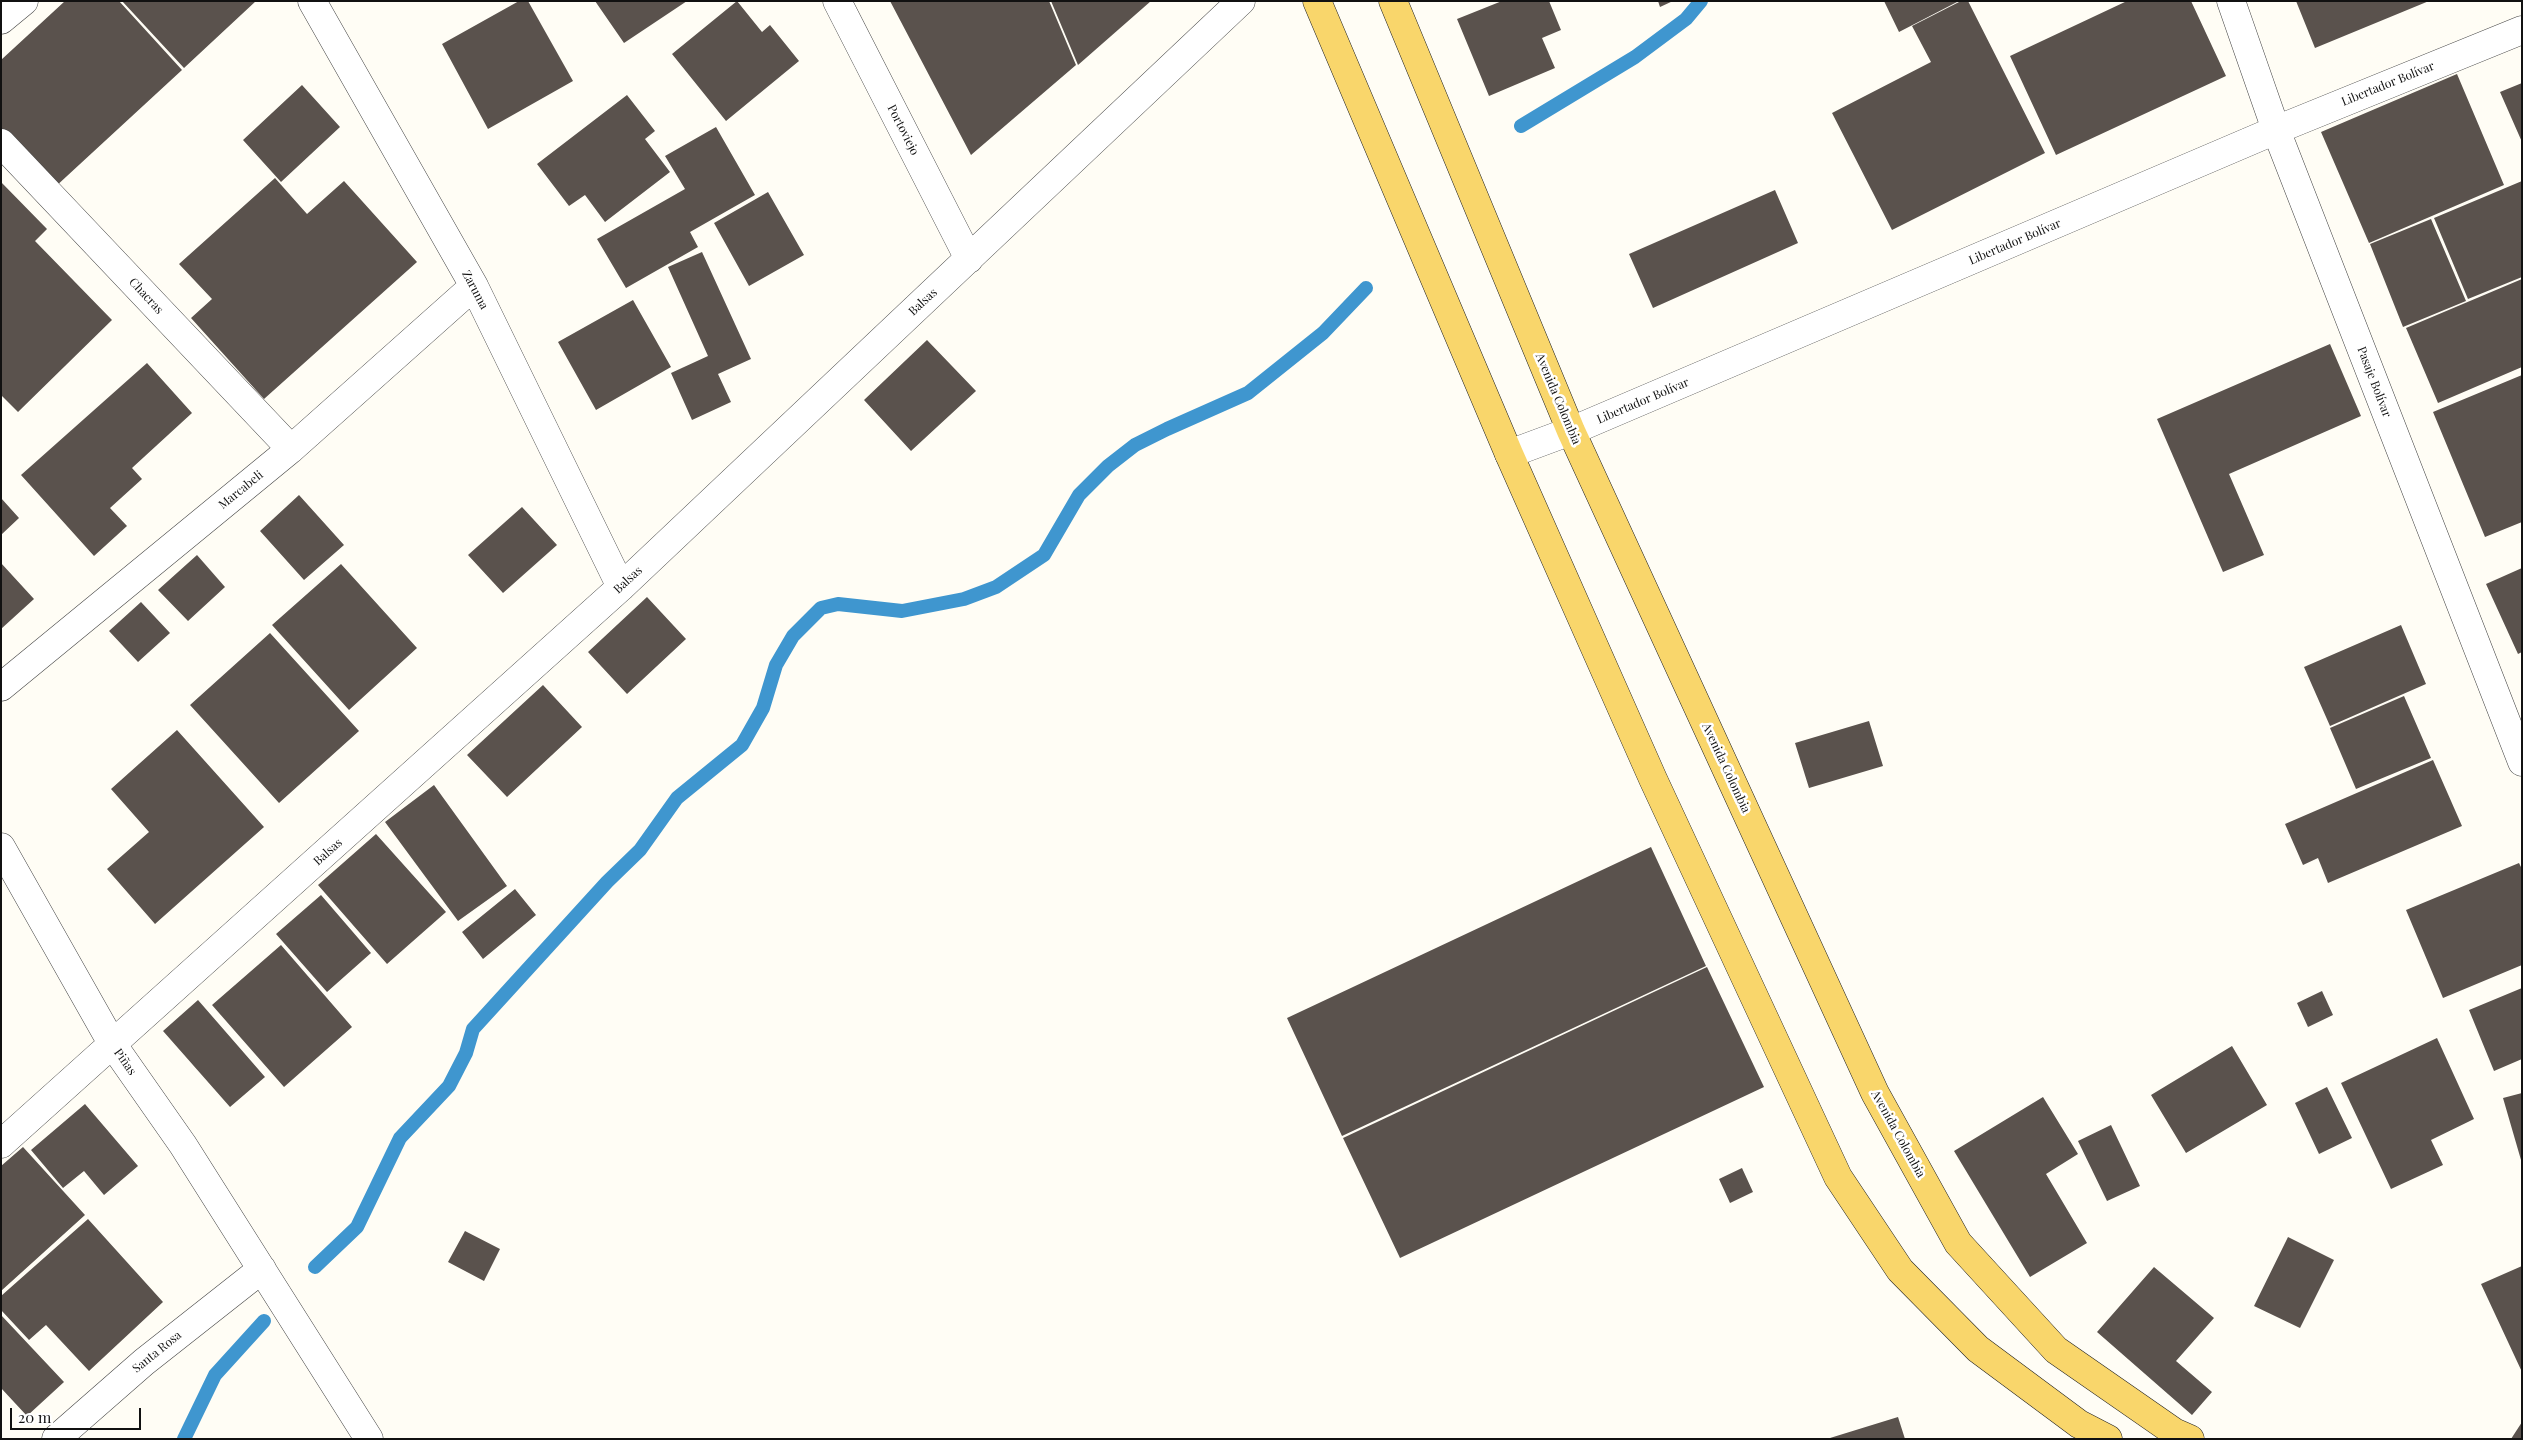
<!DOCTYPE html>
<html>
<head>
<meta charset="utf-8">
<style>
  body { margin:0 }
  #map { position:relative; width:2523px; height:1440px; overflow:hidden; background:#fffdf5; font-family:"Playfair Display",serif }
  canvas { display:block }
  .frame { position:absolute; inset:0; border:2px solid #111; pointer-events:none }
  .scale { position:absolute; left:10px; top:1408px; width:131px; height:22px; box-sizing:border-box; border:2px solid #111; border-top:0; padding-left:6px; font-size:15px; line-height:18px; white-space:nowrap; color:#111; -webkit-text-stroke:4px #fff; paint-order:stroke }
</style>
</head>
<body>
<div id="map">
<canvas width="2523" height="1440"></canvas>
<div class="frame"></div>
<div class="scale">20 m</div>
</div>
<script>
const ctx = document.querySelector('canvas').getContext('2d');
ctx.lineJoin = 'round';
function toPath(rows) {
  const path = new Path2D();
  for (const r of rows) {
    path.moveTo(r[0], r[1]);
    for (let i = 2; i < r.length; i += 2) path.lineTo(r[i], r[i + 1]);
  }
  return path;
}
function strokePath(path, color, width, dash) {
  ctx.strokeStyle = color;
  ctx.lineWidth = width;
  ctx.lineCap = dash ? 'butt' : 'round';
  ctx.setLineDash(dash || []);
  ctx.stroke(path);
}
function fillPath(path, color) {
  ctx.fillStyle = color;
  ctx.fill(path, 'evenodd');
}
function write(font, color, halo, rows, align = 'center') {
  ctx.font = font + ' "Playfair Display",serif';
  ctx.lineWidth = 5;
  ctx.setLineDash([]);
  ctx.textBaseline = 'middle';
  ctx.strokeStyle = halo;
  ctx.fillStyle = color;
  for (const [text, x, y, turn = 0] of rows) {
    ctx.save();
    ctx.translate(x, y);
    ctx.rotate((+turn || 0) * Math.PI / 180);
    ctx.textAlign = isNaN(turn) ? turn : align;
    if (halo) ctx.strokeText(text, 0, 0);
    ctx.fillText(text, 0, 0);
    ctx.restore();
  }
}
const stream = toPath([
  [1521,126,1635,57,1686,19,1701,1],
  [315,1267,357,1227,400,1138,449,1086,466,1053,473,1029,607,882,640,850,677,798,742,745,763,708,776,665,793,636,821,608,838,604,902,611,964,599,996,587,1044,555,1079,495,1108,466,1135,445,1167,429,1248,393,1323,333,1366,288],
  [184,1439,215,1375,264,1321]
]);
const building = toPath([
  [65,1,119,1,182,70,54,188,1,131,1,60],
  [122,1,256,1,184,68],
  [519,1,528,1,573,81,488,129,442,44],
  [595,1,687,1,624,43],
  [737,1,762,32,770,25,799,61,726,121,672,54],
  [890,1,1049,1,1076,65,971,155],
  [1051,1,1151,1,1078,65],
  [1502,1,1549,1,1561,30,1542,38,1555,68,1489,96,1457,19],
  [1658,1,1673,1,1660,7],
  [1884,1,1959,1,1899,32],
  [1961,1,1968,1,2045,153,1892,230,1832,113,1931,62,1912,26],
  [2127,1,2191,1,2226,76,2056,155,2010,56],
  [2296,1,2429,1,2315,48],
  [2457,74,2504,185,2369,243,2321,132],
  [2522,83,2522,142,2500,92],
  [302,85,340,127,281,182,243,140],
  [627,95,655,131,645,139,670,172,605,222,585,195,569,206,537,164],
  [716,127,755,195,690,232,698,247,626,288,597,239,685,189,665,156],
  [275,178,307,214,344,181,417,262,264,399,191,318,212,299,179,264],
  [2522,181,2522,277,2468,299,2434,218],
  [1,182,47,229,35,241,112,320,18,412,1,395],
  [1775,190,1798,243,1653,308,1629,254],
  [768,192,804,255,749,286,714,223],
  [2431,219,2466,301,2403,327,2370,244],
  [702,252,751,359,718,374,731,402,692,420,671,373,708,356,668,267],
  [2522,279,2522,367,2438,403,2406,328],
  [633,300,671,367,596,410,558,342],
  [927,340,976,391,911,451,864,400],
  [2330,344,2361,416,2229,474,2264,555,2223,572,2157,419],
  [147,363,192,413,132,468,142,479,110,508,127,526,94,556,21,475],
  [2522,375,2522,522,2485,537,2433,412],
  [299,495,344,545,304,580,260,531],
  [1,498,19,518,1,535],
  [522,507,557,545,503,593,468,555],
  [197,555,225,587,188,621,158,590],
  [1,563,34,599,1,629],
  [341,564,417,648,349,710,272,625],
  [2522,568,2522,652,2518,654,2486,584],
  [647,597,686,639,627,694,588,652],
  [141,602,170,633,138,662,109,631],
  [2401,625,2426,684,2330,726,2304,667],
  [270,633,359,731,279,803,190,705],
  [543,685,582,727,507,797,467,755],
  [2404,696,2431,758,2356,789,2330,728],
  [1869,721,1883,766,1809,788,1795,743],
  [177,730,264,827,155,924,107,869,149,832,111,789],
  [2433,760,2462,826,2328,883,2318,858,2303,865,2285,824],
  [434,785,507,886,458,921,385,822],
  [376,834,446,912,387,964,318,885],
  [1651,847,1706,966,1342,1136,1287,1018],
  [2519,863,2522,869,2522,965,2443,998,2406,910],
  [515,889,536,915,483,959,462,932],
  [321,895,371,953,327,992,276,934],
  [281,945,352,1027,284,1087,212,1005],
  [1707,967,1764,1087,1400,1258,1343,1138],
  [2522,988,2522,1059,2494,1071,2469,1010],
  [2322,991,2333,1015,2308,1027,2297,1003],
  [198,1000,265,1077,230,1107,163,1031],
  [2437,1038,2474,1119,2431,1140,2443,1165,2391,1189,2341,1083],
  [2232,1046,2267,1105,2186,1153,2151,1095],
  [2327,1087,2352,1138,2319,1154,2295,1103],
  [2522,1093,2522,1160,2521,1160,2503,1098],
  [2043,1097,2078,1154,2046,1174,2087,1243,2030,1277,1954,1151],
  [85,1104,138,1166,104,1195,84,1171,63,1188,31,1150],
  [2111,1125,2140,1186,2107,1201,2078,1141],
  [23,1147,85,1215,1,1291,1,1166],
  [1742,1168,1753,1192,1730,1203,1719,1179],
  [88,1219,163,1302,89,1371,46,1325,29,1340,1,1310,1,1296],
  [465,1231,500,1249,484,1281,448,1262],
  [2288,1237,2334,1260,2300,1328,2254,1306],
  [2522,1266,2522,1372,2481,1284],
  [2154,1267,2214,1318,2176,1361,2212,1392,2192,1415,2097,1332],
  [1,1315,64,1382,27,1416,1,1388],
  [1898,1417,1905,1439,1830,1439,1830,1438],
  [2522,1422,2522,1439,2511,1439]
]);
const street = toPath([
  [312,1,474,286,621,587],
  [837,1,969,259],
  [2231,1,2276,130,2522,762],
  [1,20,24,1],
  [1,143,291,449],
  [1509,454,1571,431,2276,130,2522,30],
  [1,687,291,449,474,286],
  [1,847,113,1045,183,1145,369,1439],
  [1,1144,621,587,1241,1],
  [56,1439,144,1362,262,1269]
]);
const primary = toPath([
  [1317,1,1509,454,1653,779,1838,1177,1900,1270,1978,1349,2079,1424,2108,1439],
  [1393,1,1571,431,1875,1093,1958,1243,2056,1350,2174,1432,2190,1439]
]);
const streetNames = [
  ["Libertador Bolívar",2388,84,-22],
  ["Portoviejo",903,130,63],
  ["Libertador Bolívar",2015,242,-23],
  ["Zaruma",475,290,62],
  ["Chacras",146,296,47],
  ["Balsas",923,302,-43],
  ["Pasaje Bolívar",2374,382,69],
  ["Avenida Colombia",1558,399,67],
  ["Libertador Bolívar",1643,401,-23],
  ["Marcabeli",241,490,-39],
  ["Balsas",628,580,-43],
  ["Avenida Colombia",1726,768,65],
  ["Balsas",328,852,-42],
  ["Piñas",125,1062,55],
  ["Avenida Colombia",1898,1134,61],
  ["Santa Rosa",157,1352,-39]
];
strokePath(stream, '#3f96cf', 14);
fillPath(building, '#5a524d');
strokePath(street, '#444', 29);
strokePath(primary, '#222', 29);
strokePath(street, '#fff', 28);
strokePath(primary, '#f9d66b', 28);
write('12px', '#111', '#fff', streetNames);
</script>
</body>
</html>
